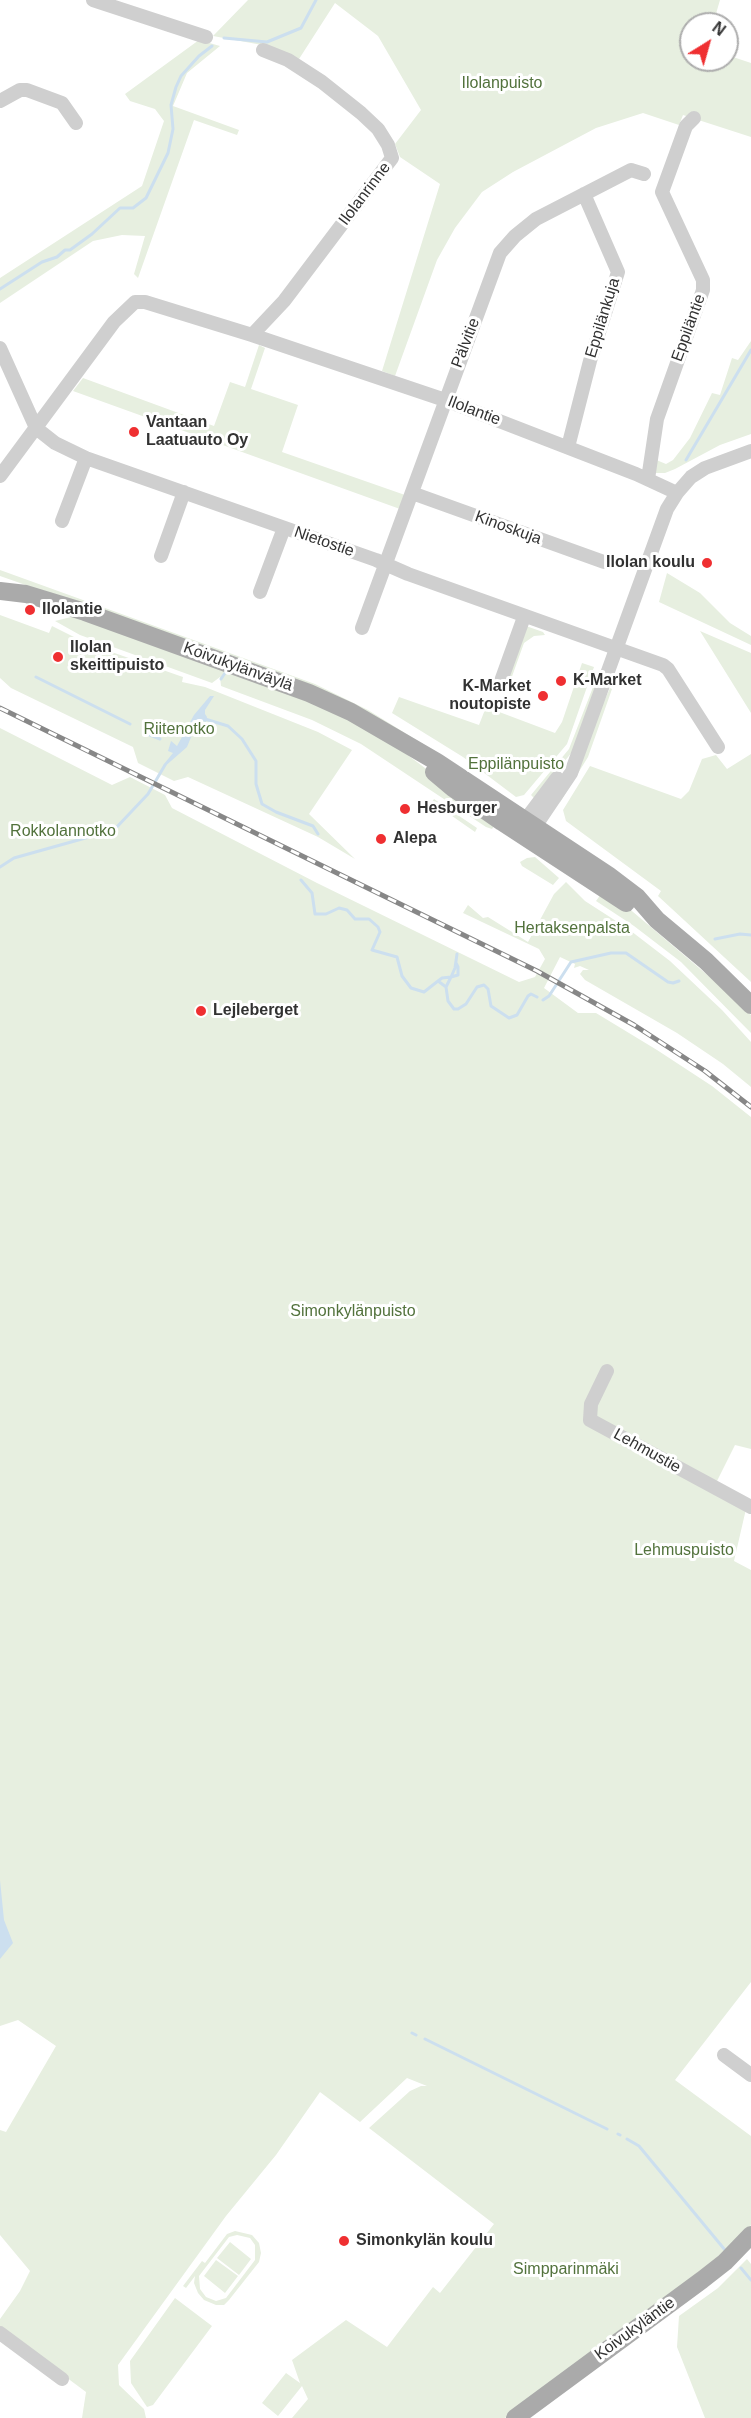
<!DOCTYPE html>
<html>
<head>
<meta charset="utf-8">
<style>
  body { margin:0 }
  #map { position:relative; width:751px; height:2418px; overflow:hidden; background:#fff; font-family:Helvetica,sans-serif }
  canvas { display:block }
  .north { position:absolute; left:679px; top:12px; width:60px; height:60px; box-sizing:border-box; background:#fff; border:2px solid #adadad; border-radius:50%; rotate:37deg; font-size:16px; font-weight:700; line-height:24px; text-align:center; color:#323232 }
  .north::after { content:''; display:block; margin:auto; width:21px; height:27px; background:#ef2f31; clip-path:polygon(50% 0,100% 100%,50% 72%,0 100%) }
</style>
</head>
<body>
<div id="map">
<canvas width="751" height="2418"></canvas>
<div class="north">N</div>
</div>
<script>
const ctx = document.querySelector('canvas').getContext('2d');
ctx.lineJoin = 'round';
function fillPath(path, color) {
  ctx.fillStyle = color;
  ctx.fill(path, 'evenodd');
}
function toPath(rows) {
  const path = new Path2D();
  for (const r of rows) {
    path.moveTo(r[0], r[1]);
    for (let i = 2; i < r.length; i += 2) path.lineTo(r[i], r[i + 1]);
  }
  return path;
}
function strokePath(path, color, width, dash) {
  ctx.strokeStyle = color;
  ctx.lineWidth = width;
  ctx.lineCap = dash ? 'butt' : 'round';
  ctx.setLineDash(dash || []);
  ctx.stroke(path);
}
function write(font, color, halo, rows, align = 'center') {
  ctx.font = font + ' Helvetica,sans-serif';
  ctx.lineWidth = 6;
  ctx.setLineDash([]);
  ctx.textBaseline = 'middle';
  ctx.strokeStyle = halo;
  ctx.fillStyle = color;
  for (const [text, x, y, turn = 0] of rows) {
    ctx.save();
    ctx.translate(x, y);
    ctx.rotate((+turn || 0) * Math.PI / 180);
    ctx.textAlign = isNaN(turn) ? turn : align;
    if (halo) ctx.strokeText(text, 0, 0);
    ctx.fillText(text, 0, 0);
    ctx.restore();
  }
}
const green = toPath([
  [248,0,720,0,713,24,691,24,691,60,727,60,727,55,751,63,751,137,683,115,679,125,643,113,596,128,513,172,482,192,455,228,437,260,395,376,382,371,440,184,400,157,395,144,421,110,378,36,335,3,299,59,273,47,213,36],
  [199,40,220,46,187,73,173,106,239,130,237,135,194,120,138,278,134,274,145,236,122,235,93,241,0,303,0,278,142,186,164,121,155,109,130,101,125,94],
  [751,341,751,434,720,445,675,469,665,473,655,473,654,459,666,464,673,460,690,438,712,393,720,395,732,358,738,360],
  [259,345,265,348,251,389,298,405,282,452,405,495,400,509,73,391,83,378,214,426,230,382,245,387],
  [0,570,315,684,368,710,447,759,80,604,0,576],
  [667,573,700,593,730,623,751,636,751,645,659,602],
  [0,615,49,633,52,626,86,643,180,676,183,677,182,682,205,687,318,732,352,750,309,814,355,859,318,837,188,777,174,781,138,763,133,747,11,688,0,678],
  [75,616,303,697,385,738,497,822,492,829,486,827,361,744,312,720,221,686,220,677,212,683,80,635,55,621],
  [526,626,543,632,545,635,534,636,524,643,510,682,506,686,504,685],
  [700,631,751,653,751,713],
  [582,663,594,667,567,744,524,795,516,797,463,757,392,713,399,697,479,725,486,707,555,733,562,722],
  [595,682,597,683,573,751,534,798,531,795,569,749],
  [610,688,612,689,588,757,559,804],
  [0,728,112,785,130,777,165,795,172,808,317,883,519,982,535,977,545,959,539,949,463,913,468,905,483,918,488,917,528,942,554,894,566,882,585,901,627,928,670,961,722,1010,751,1042,751,1087,723,1064,677,1033,585,980,580,974,583,970,589,970,580,966,574,968,575,964,560,957,544,988,578,1013,596,1013,657,1050,712,1086,751,1117,751,1449,735,1445,715,1485,746,1509,734,1561,751,1570,751,1982,675,2080,751,2136,751,2225,729,2253,505,2418,292,2418,308,2399,302,2386,278,2416,262,2403,286,2373,300,2383,292,2360,346,2320,387,2347,433,2287,440,2293,494,2224,369,2128,410,2091,421,2086,427,2086,407,2078,360,2122,320,2092,276,2155,226,2216,118,2365,119,2385,144,2409,146,2418,82,2418,86,2392,0,2328,0,2319,20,2291,30,2271,0,2235,0,2130,6,2132,56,2046,18,2020,0,2026],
  [751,754,751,982,658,896,661,891,566,821,563,810,590,766,681,799,689,791,702,759,716,755,727,769],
  [434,799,477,828,475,832,432,802],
  [535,857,559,878,553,885,522,866,520,862,527,858],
  [601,894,626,906,731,995,751,1015,751,1033,681,962,634,926,596,901],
  [235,2231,252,2235,259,2243,261,2253,259,2262,229,2300,224,2305,216,2305,204,2300,198,2293,194,2283,195,2276,186,2288,183,2286,202,2261,205,2263,227,2234],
  [237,2235,250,2238,255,2245,255,2260,226,2298,216,2301,206,2297,200,2289,199,2276,229,2237],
  [230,2242,251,2259,239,2275,217,2258],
  [747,2259,751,2264,751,2418,705,2418,677,2347,679,2316,718,2288],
  [216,2260,238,2276,225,2293,204,2276],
  [175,2298,212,2326,153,2405,147,2407,131,2383,130,2361]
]);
const water = toPath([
  [210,696,214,696,205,710,205,714,207,717,206,722,198,720,187,747,163,768,164,764,173,753,168,751,171,741,177,746,194,715],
  [0,1880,4,1920,13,1943,0,1959]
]);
const stream = toPath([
  [224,38,267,42,301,28,316,0],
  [0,289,42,262,57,257,65,250,70,250,92,234,120,208,133,208,146,198,168,153,173,129,171,105,176,87,181,76,199,56,212,46],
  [686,460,751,350],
  [36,677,130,724],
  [221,679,225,673],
  [205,719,228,726,242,739,256,761,256,784,262,804,276,812,313,826,318,834],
  [150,735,160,739],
  [0,867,14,858,114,830,148,794,165,765],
  [301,880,312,893,315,914,326,914,339,908,347,910,355,919,369,919,378,927,380,932,372,950,397,957,402,976,411,988,424,992,438,981,446,987,448,1001,454,1009,458,1009,466,1004,477,987,484,985,488,989,491,1006,509,1018,517,1015,528,996,531,994,537,997],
  [715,939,740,934,751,935],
  [438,981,442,978,451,977,455,968,457,954],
  [446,987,451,977,458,975,458,967,456,963],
  [543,1000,549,996,571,962,611,953,626,953,668,982,673,983,679,981],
  [412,2033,416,2035],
  [425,2039,607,2129],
  [618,2134,620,2135],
  [627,2139,639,2146,725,2250],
  [741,2268,751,2280]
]);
const minor = toPath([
  [93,0,206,37],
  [0,101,20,90,27,90,62,103,76,123],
  [252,335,284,301,392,158,388,145,378,129,361,113,322,82,288,60,263,50],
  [0,348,36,428,55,443,86,458,376,560,408,574,663,665,668,669,718,747],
  [568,447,590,361,618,272,584,194],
  [0,476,114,322,135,302,145,302,252,335,445,400,636,474,677,493],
  [648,479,657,419,703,290,703,280,662,192,686,126,694,118],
  [412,493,604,562],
  [62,521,86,458],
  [161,556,184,492],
  [260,592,284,528],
  [362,628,500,253,515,236,536,219,631,170,644,174],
  [501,681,524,617],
  [520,827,557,778],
  [530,834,571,773,667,509,677,493,691,477,705,468,751,451],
  [607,1371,591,1404,590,1420,751,1507],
  [724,2055,751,2075],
  [0,2333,62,2379]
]);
const major = toPath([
  [0,591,26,594,85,612,309,693,351,712,437,762,608,875,637,897,657,920,706,961,751,1005],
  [434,772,453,788,502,822,626,903],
  [515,2418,702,2280,725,2262,751,2235]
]);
const rail = toPath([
  [0,708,537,971,634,1025,705,1071,751,1107]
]);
const markers = [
  [134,432,6,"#ef2f31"],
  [707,563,6,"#ef2f31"],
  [30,610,6,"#ef2f31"],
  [58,657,6,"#ef2f31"],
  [561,681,6,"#ef2f31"],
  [543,696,6,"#ef2f31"],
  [405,809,6,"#ef2f31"],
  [381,839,6,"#ef2f31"],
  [201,1011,6,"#ef2f31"],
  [344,2241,6,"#ef2f31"]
];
const parkNames = [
  ["Ilolanpuisto",502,84],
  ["Riitenotko",179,730],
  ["Eppilänpuisto",516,765],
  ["Rokkolannotko",63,832],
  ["Hertaksenpalsta",572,929],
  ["Simonkylänpuisto",353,1312],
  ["Lehmuspuisto",684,1551],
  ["Simpparinmäki",566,2270]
];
const streetNames = [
  ["Ilolanrinne",365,194,-53],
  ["Eppilänkuja",603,318,-73],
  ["Eppiläntie",689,328,-70],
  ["Pälvitie",466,343,-69],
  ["Ilolantie",474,411,21],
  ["Kinoskuja",508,528,20],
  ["Nietostie",324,542,19],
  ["Koivukylänväylä",238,667,20],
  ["Lehmustie",647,1451,29],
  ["Koivukyläntie",635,2329,-36]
];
const poiNames = [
  ["Vantaan",146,423],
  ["Laatuauto Oy",146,441],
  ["Ilolan koulu",695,563,"right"],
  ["Ilolantie",42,610],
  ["Ilolan",70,648],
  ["skeittipuisto",70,666],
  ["K-Market",573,681],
  ["K-Market",531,687,"right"],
  ["noutopiste",531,705,"right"],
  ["Hesburger",417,809],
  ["Alepa",393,839],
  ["Lejleberget",213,1011],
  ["Simonkylän koulu",356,2241]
];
fillPath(green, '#e7efe0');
fillPath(water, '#ccdfef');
strokePath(stream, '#ccdfef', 3);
strokePath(minor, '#cfcfcf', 14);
strokePath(major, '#aaa', 18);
strokePath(rail, '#878787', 5);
strokePath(rail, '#fff', 3, [9]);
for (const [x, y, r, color] of markers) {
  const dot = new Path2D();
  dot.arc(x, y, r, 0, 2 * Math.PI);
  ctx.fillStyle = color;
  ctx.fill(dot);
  strokePath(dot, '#fff', 2);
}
write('16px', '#52723c', '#fff', parkNames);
write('16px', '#323232', '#fff', streetNames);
write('bold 16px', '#323232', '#fff', poiNames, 'left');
</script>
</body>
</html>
